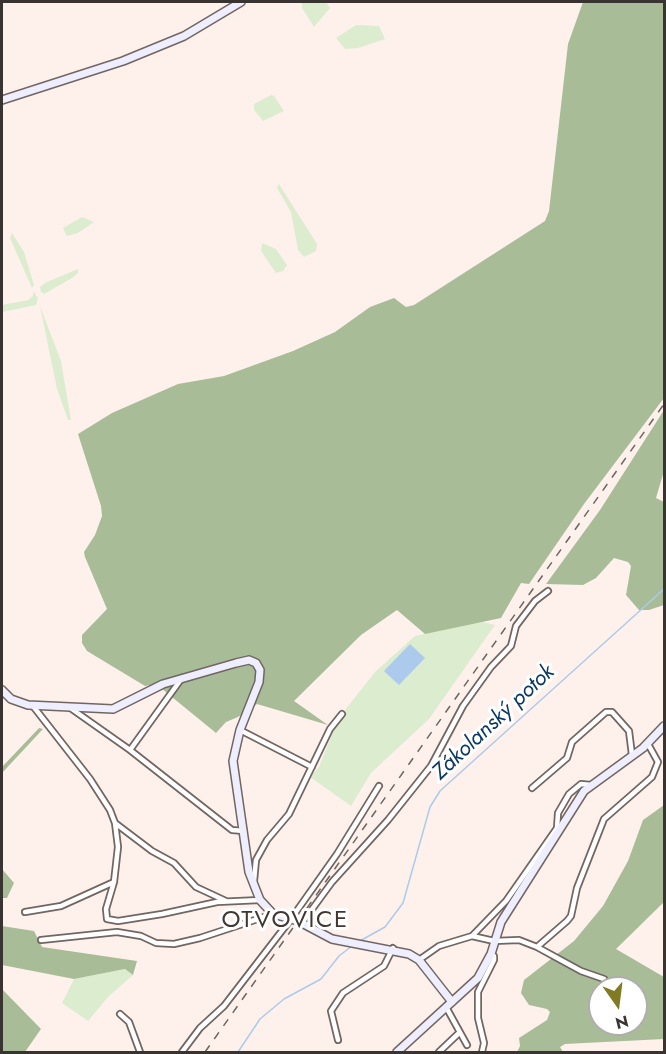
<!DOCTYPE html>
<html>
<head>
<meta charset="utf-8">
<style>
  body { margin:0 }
  #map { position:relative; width:666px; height:1054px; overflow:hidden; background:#fef1ec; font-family:Jost,sans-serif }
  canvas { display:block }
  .frame { position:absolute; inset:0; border:3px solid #393432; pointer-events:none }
  .north { position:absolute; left:588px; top:976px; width:60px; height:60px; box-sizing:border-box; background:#fff; border:2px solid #b0aead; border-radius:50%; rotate:166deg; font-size:16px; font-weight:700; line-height:24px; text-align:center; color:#393432 }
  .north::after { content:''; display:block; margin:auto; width:21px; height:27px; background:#807b22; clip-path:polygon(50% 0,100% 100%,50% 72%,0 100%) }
</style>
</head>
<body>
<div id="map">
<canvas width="666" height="1054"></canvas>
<div class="frame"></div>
<div class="north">N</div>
</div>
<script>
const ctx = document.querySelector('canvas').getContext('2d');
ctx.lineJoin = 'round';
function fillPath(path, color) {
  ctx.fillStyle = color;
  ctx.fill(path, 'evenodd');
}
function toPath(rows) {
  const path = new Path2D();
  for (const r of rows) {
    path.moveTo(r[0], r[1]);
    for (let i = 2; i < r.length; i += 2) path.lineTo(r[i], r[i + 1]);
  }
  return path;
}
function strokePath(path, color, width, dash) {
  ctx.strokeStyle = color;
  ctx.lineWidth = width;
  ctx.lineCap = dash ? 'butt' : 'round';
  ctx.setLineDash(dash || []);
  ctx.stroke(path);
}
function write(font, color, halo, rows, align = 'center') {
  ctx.font = font + ' Jost,sans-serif';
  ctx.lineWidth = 6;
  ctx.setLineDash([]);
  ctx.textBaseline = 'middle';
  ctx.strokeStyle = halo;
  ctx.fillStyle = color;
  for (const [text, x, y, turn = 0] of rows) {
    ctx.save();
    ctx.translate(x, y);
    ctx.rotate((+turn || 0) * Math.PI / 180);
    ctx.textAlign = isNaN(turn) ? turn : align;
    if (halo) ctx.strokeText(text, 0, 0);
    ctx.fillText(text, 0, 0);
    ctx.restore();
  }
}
const green = toPath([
  [305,2,326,2,330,8,314,27,302,8,302,3],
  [356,25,379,26,385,39,358,48,345,49,336,38],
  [271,95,274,96,284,111,263,121,254,110,254,104],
  [279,184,317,244,316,251,304,257,298,250,291,212,277,188],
  [82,217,94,222,78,233,67,236,63,228],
  [12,233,24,252,34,285,32,288,10,238],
  [262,243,276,249,287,265,283,271,276,273,261,251],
  [78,269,78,273,72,278,44,294,41,292,40,287,47,282],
  [33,291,38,298,36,305,2,312,2,305,28,300,33,296],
  [40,306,61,361,71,420,68,420,57,389],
  [478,621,495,625,429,719,371,773,351,806,310,777,319,767,338,719,375,672,415,636],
  [125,969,133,975,108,997,88,1021,62,1003,74,979]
]);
const forest = toPath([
  [583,2,664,2,664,398,584,504,529,584,521,583,501,618,425,634,397,610,361,635,294,701,328,725,257,704,238,717,226,722,216,733,156,684,145,686,87,651,82,643,82,635,107,609,85,557,84,552,95,535,102,516,101,506,78,434,112,413,178,384,224,376,293,351,335,332,370,307,394,298,406,307,414,305,545,221,549,211,568,44],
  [664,410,664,471,656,498,664,502,664,605,649,610,639,610,626,595,631,566,628,562,614,558,596,578,583,585,546,584,600,510],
  [39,728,43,729,2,773,2,767],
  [664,805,664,902,616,949,664,977,664,1039,565,1044,560,1047,563,1052,517,1052,520,1046,519,1038,547,1020,550,1012,547,1009,529,1005,521,993,524,980,574,941,603,906,628,861,643,820],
  [600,988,636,988,636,1024,600,1024],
  [2,869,14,883,7,898,2,898],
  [2,926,34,931,42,947,137,961,133,975,125,969,74,979,2,965],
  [2,989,41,1029,25,1052,2,1052]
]);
const water = toPath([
  [410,644,425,658,399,685,384,671]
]);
const stream = toPath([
  [358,942,385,927,403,903,430,807,440,791,664,589],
  [238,1052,260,1019,284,999,321,979,339,956,352,946]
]);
const street = toPath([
  [33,706,90,779,110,810,115,823,118,847,114,882,106,909,107,919,118,921,162,914,217,902,260,900],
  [69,707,130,750,232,830,244,831],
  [240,730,312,767],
  [130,750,182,678],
  [532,788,567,758,572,742,606,712,612,712,629,731,632,755],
  [115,823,152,851,174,863,196,887,226,901],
  [557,828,558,813,569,794,581,784,591,785],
  [254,881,256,860,267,840,289,814,330,729,342,714],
  [25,912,61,906,114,882],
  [302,923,332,882,388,820,431,766,463,706,491,667,511,646,516,626,535,601,548,591],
  [472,936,494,941,519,940,537,947,567,921,571,916,577,888,604,819,652,777,658,762,648,744],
  [41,940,117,932,141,936,156,943,174,944,200,938,273,914],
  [537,947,581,971,604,979],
  [419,960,439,946,472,936,506,901,557,828,561,828],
  [446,1007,467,1045],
  [120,1014,129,1022,140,1052],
  [338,1040,331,1011,343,993,384,966,393,948],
  [182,1052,200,1028,224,1006,291,919,337,854,379,786],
  [439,1052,459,1033],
  [482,1052,484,1043,478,1018,478,992,494,960,494,956,491,954]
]);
const secondary = toPath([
  [2,100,123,61,184,36,241,2],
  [2,690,11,699,28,705,113,709,163,684,236,663,249,660,256,663,260,670,259,682,240,730,233,761,249,872,260,900,273,914,298,921,332,939,409,954,419,960,452,1002],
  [397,1052,478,978,491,954,501,922,584,791,643,748,664,726]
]);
const rail = toPath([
  [205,1052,664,404]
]);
const waterNames = [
  ["Zákolanský potok",494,723,-43]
];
const quarterNames = [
  ["OTVOVICE",285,921]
];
fillPath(green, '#dceccf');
fillPath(forest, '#a8bd97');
fillPath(water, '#accaeb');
strokePath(stream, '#accaeb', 1.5);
strokePath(street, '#716662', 8);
strokePath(secondary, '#716662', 10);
strokePath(street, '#fff', 4.5);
strokePath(secondary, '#eeeefe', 7);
strokePath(rail, '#6c6562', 1.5, [8, 8]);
write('italic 22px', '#0b3962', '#fff', waterNames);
ctx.letterSpacing = '1.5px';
write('24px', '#403632', '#fff', quarterNames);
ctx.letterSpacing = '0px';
</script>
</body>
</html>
